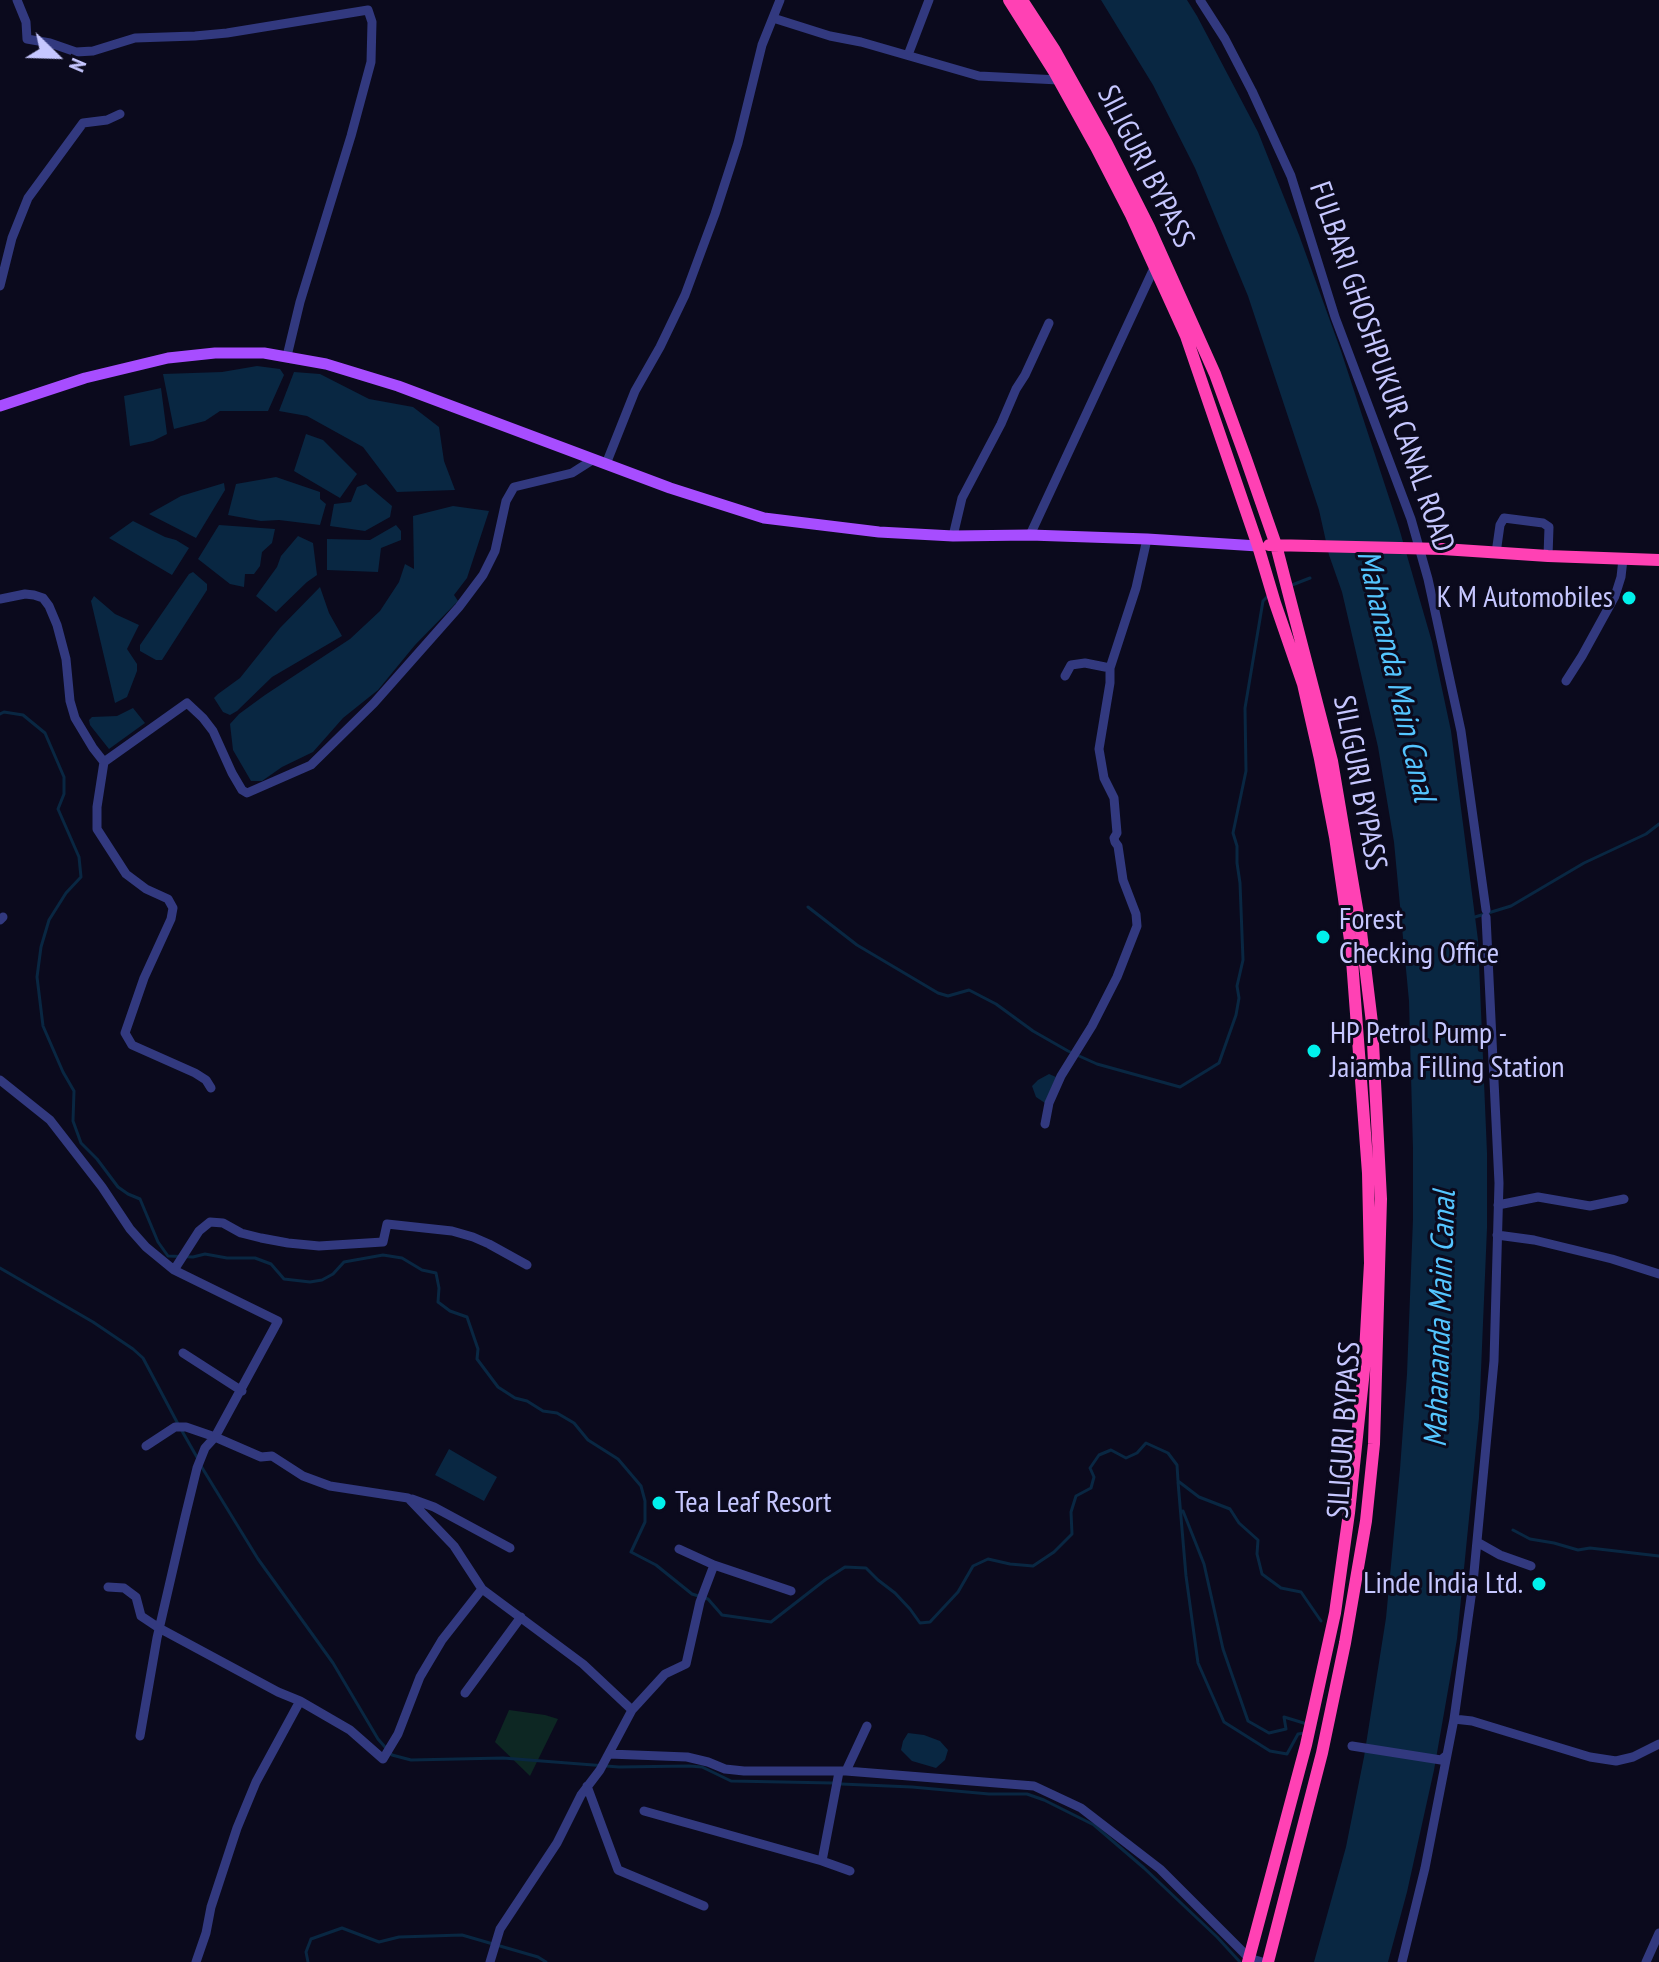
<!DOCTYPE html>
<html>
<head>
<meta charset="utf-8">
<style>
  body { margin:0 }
  #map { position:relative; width:1659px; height:1962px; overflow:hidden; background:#0b0a1d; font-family:"PT Sans Narrow",sans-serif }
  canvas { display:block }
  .north { position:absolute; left:16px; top:16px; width:80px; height:80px; -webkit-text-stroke:6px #0b0a1d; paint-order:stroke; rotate:113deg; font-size:22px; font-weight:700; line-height:32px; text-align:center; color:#c6c7ff }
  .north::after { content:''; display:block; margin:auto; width:28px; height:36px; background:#c6c7ff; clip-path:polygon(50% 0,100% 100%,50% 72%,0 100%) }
</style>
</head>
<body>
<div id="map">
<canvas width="1659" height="1962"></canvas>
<div class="north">N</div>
</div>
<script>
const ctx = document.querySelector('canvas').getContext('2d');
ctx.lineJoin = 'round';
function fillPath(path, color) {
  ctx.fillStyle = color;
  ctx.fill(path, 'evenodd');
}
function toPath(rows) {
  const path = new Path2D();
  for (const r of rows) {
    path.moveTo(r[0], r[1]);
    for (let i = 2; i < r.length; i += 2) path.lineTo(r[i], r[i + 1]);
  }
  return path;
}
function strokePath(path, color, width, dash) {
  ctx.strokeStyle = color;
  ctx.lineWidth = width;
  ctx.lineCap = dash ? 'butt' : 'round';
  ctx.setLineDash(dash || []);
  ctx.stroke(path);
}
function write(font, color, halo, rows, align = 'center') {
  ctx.font = font + ' "PT Sans Narrow",sans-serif';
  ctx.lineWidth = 6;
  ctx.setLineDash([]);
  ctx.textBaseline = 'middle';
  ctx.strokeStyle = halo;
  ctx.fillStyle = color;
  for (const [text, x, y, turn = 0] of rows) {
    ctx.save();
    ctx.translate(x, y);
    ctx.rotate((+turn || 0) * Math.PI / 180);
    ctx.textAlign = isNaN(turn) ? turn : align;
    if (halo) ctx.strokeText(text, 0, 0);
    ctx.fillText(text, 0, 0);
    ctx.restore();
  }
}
const green = toPath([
  [509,1710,545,1715,558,1719,530,1776,495,1742]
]);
const water = toPath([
  [1101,0,1187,0,1197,16,1258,132,1299,235,1341,351,1399,528,1432,642,1451,731,1478,940,1487,1153,1487,1228,1479,1418,1457,1639,1434,1770,1407,1892,1388,1962,1314,1962,1346,1847,1364,1757,1386,1618,1400,1469,1407,1374,1413,1219,1413,1149,1409,1001,1394,842,1378,747,1342,592,1329,555,1319,510,1248,296,1195,168,1153,85],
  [257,366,280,369,284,375,268,411,220,411,205,421,174,429,163,374,222,372],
  [294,372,320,374,369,399,413,407,439,427,444,461,455,490,397,492,363,447,307,416,279,411],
  [161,388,167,434,153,441,130,446,124,396],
  [306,434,323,440,357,474,340,498,294,471],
  [276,477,320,492,320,499,326,504,320,525,279,520,261,521,228,515,236,484],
  [224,483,225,490,196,538,149,514,181,496],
  [366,484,392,506,390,517,365,531,330,526,334,504,351,502,357,487],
  [453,506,489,511,467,578,454,595,458,601,415,645,378,690,343,718,313,752,282,767,262,781,251,781,233,750,230,724,239,714,265,695,350,639,380,611,399,582,405,564,414,569,413,516],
  [133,521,165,537,176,540,189,548,172,575,109,538],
  [219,525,275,529,272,543,262,552,260,566,254,574,245,574,244,587,230,584,198,559],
  [396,525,401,531,401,540,381,548,378,572,327,570,327,539,370,540],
  [298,536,313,543,317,575,307,582,276,612,256,596,277,567,281,556],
  [193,572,207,584,207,590,162,660,156,660,140,651,140,645,189,574],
  [320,587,329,613,342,636,272,677,237,711,230,715,223,712,214,698,218,694,240,678,280,628],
  [94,596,115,614,139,625,127,649,137,664,137,671,127,697,115,703,91,601],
  [133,708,145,723,109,749,90,725,89,720,92,717,117,716],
  [1049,1074,1056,1077,1045,1103,1036,1097,1032,1086,1038,1080],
  [449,1449,497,1477,484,1501,435,1475],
  [908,1733,924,1735,940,1741,948,1750,945,1760,936,1768,912,1761,901,1750,903,1741]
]);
const stream = toPath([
  [1292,585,1310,578],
  [0,714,4,712,23,715,45,733,64,777,64,794,58,809,79,857,81,877,66,893,49,920,41,947,37,977,43,1026,63,1072,74,1091,73,1121,81,1143,97,1159,118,1187,128,1194,140,1199,158,1242,168,1256,193,1257,205,1254,227,1258,255,1258,271,1264,284,1279,310,1282,322,1280,333,1274,344,1262,383,1255,402,1258,422,1270,436,1273,439,1288,438,1302,450,1311,467,1317,478,1349,477,1359,498,1387,515,1398,527,1401,543,1411,557,1413,574,1423,588,1440,618,1459,641,1486,645,1501,645,1522,631,1552,656,1565,692,1594,708,1599,722,1615,771,1622,825,1580,845,1567,866,1568,878,1580,895,1593,910,1609,920,1623,930,1622,958,1592,973,1566,988,1559,1010,1564,1033,1566,1054,1552,1072,1534,1071,1512,1076,1496,1091,1488,1094,1477,1090,1468,1099,1455,1111,1450,1126,1458,1137,1453,1146,1443,1168,1453,1177,1465,1178,1481,1199,1497,1230,1509,1239,1523,1258,1540,1257,1554,1262,1574,1281,1588,1301,1592,1321,1621],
  [808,907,857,945,938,993,948,996,969,990,996,1004,1033,1031,1068,1051,1097,1064,1180,1087,1219,1063,1236,1015,1239,998,1237,986,1243,960,1240,883,1237,863,1237,846,1233,833,1246,771,1245,708,1263,601,1270,594],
  [1475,917,1511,906,1584,863,1646,834,1659,824],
  [0,1268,93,1322,133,1349,143,1358,178,1424],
  [182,1431,198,1459],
  [201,1466,258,1559,333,1663,378,1739,392,1755,411,1760,503,1758,619,1767,689,1766,702,1767,731,1781,833,1783],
  [1178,1482,1186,1576,1198,1663,1224,1722,1270,1751,1287,1754,1298,1734,1305,1733],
  [1183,1511,1204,1564,1223,1649,1248,1721,1269,1733,1286,1729,1284,1717,1307,1724],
  [1513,1530,1530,1539,1554,1543,1578,1550,1590,1548,1659,1556],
  [841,1784,912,1787,989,1794,1027,1794,1044,1800,1094,1825,1144,1868,1217,1937,1240,1962],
  [308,1962,306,1952,311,1939,342,1928,379,1942,399,1937,462,1935,538,1957,546,1962]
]);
const minor = toPath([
  [17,0,26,22,27,39,50,43,76,52,93,51,135,38,195,36,227,33,368,10,372,22,371,62,351,136,300,302,287,356],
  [1200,0,1225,39,1252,91,1291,176,1335,317,1411,519,1428,579,1461,731,1486,910],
  [773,18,830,36,861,42,979,76,1059,80],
  [908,55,929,0],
  [0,286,12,238,28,198,83,123,107,120,120,114],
  [606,464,635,391,660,347,685,295,715,214,738,143,762,45,780,0],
  [1030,535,1155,266],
  [953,536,962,498,1001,424,1016,389,1025,375,1049,323],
  [1496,553,1500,525,1504,518,1543,523,1549,527,1548,556],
  [0,599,25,594,34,595,43,598,49,606,57,625,66,659,70,701,75,718,93,748,104,762,97,807,97,829,126,874,146,889,168,899,173,908,171,919,144,978,125,1033,132,1045,195,1073,206,1080,211,1088],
  [1065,676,1071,665,1085,663,1110,668],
  [1566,681,1582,656,1615,596,1621,577,1623,559],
  [104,762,187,703,203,718,213,731,232,773,242,790,247,793,311,765,374,703,459,607,483,575,495,551,506,501,514,487,572,473,594,459],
  [0,920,3,917],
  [0,1080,50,1120,102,1187,130,1229,146,1247,174,1270,278,1321,215,1437,261,1457,272,1456,303,1476,330,1486,408,1498,454,1546,482,1589,583,1664,632,1710],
  [1045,1124,1049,1103,1061,1076,1092,1026,1117,977,1137,926,1136,914,1123,880,1118,846,1115,842,1114,838,1117,833,1114,798,1104,778,1099,749,1110,683,1110,668,1136,588,1147,539],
  [1498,1205,1538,1197,1590,1206,1624,1199],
  [1497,1235,1534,1240,1612,1259,1659,1274],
  [174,1270,199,1231,210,1222,223,1223,241,1233,261,1238,288,1243,319,1246,383,1242,387,1224,452,1231,473,1237,489,1244,527,1265],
  [183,1353,242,1391],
  [412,1499,434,1507,510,1548],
  [1477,1542,1500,1555,1531,1566],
  [679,1549,714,1565,791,1591],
  [108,1587,124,1588,136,1597,141,1616,159,1628,278,1692,300,1701,350,1730,383,1759,398,1734,420,1677,442,1640,482,1589],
  [465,1693,521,1617],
  [1454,1719,1472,1721,1590,1757,1616,1761,1633,1757,1659,1744],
  [140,1736,157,1638,185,1517,197,1468,205,1448,215,1437,186,1427,175,1427,146,1446],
  [1352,1746,1441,1760,1447,1755],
  [609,1754,687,1757,708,1762,725,1769,744,1771,846,1771,1034,1786,1081,1808,1160,1869,1249,1958,1262,1962],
  [846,1771,867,1726],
  [839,1772,822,1861,850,1871],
  [587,1786,618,1870,704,1906],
  [644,1811,822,1861],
  [196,1962,206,1933,211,1907,237,1828,256,1782,300,1701],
  [490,1962,500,1929,557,1843,581,1795,600,1770,632,1710,665,1674,686,1664,700,1602,714,1565],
  [1402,1962,1425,1868,1454,1719,1473,1583,1494,1361,1499,1183,1486,917],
  [1646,1962,1659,1933]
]);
const major = toPath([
  [0,406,85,378,168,358,215,353,264,353,326,364,398,386,670,488,764,518,879,532,953,536,1030,535,1147,539,1258,546]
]);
const highway = toPath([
  [1009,0,1055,73,1096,147,1131,215,1186,336,1258,546,1275,603,1303,684,1320,759,1335,837,1351,947,1368,1173,1370,1263,1364,1370,1349,1513,1335,1613,1306,1745,1248,1962],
  [1022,0,1054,49,1107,144,1149,227,1215,374,1246,459,1276,545,1332,761,1361,932,1372,1023,1381,1199,1374,1444,1366,1521,1345,1643,1322,1753,1268,1962],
  [1269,545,1443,549,1548,556,1659,560]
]);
const markers = [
  [1629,598,8,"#00f1ec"],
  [1323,937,8,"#00f1ec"],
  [1314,1051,8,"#00f1ec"],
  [659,1503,8,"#00f1ec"],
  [1539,1584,8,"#00f1ec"]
];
const streetNames = [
  ["SILIGURI BYPASS",1145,167,63],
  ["FULBARI GHOSHPUKUR CANAL ROAD",1381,367,71],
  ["SILIGURI BYPASS",1359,783,79],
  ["SILIGURI BYPASS",1345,1430,-86]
];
const poiNames = [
  ["K M Automobiles",1613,598,"right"],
  ["Forest",1339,920],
  ["Checking Office",1339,954],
  ["HP Petrol Pump -",1330,1034],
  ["Jaiamba Filling Station",1330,1068],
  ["Tea Leaf Resort",675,1503],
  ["Linde India Ltd.",1523,1584,"right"]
];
const waterNames = [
  ["Mahananda Main Canal",1395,676,77],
  ["Mahananda Main Canal",1441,1319,-88]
];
fillPath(green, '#0d2723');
fillPath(water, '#092742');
strokePath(stream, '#092742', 3);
strokePath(minor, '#32397f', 9);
strokePath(major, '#a74dff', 11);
strokePath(highway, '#ff41b4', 12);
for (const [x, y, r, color] of markers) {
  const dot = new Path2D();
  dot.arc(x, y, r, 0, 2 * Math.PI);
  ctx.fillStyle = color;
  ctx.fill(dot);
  strokePath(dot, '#0b0a1d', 3);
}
write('30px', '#c6c7ff', '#0b0a1d', streetNames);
write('30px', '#c6c7ff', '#0b0a1d', poiNames, 'left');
write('italic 32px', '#54c5ff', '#0b0a1d', waterNames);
</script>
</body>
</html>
